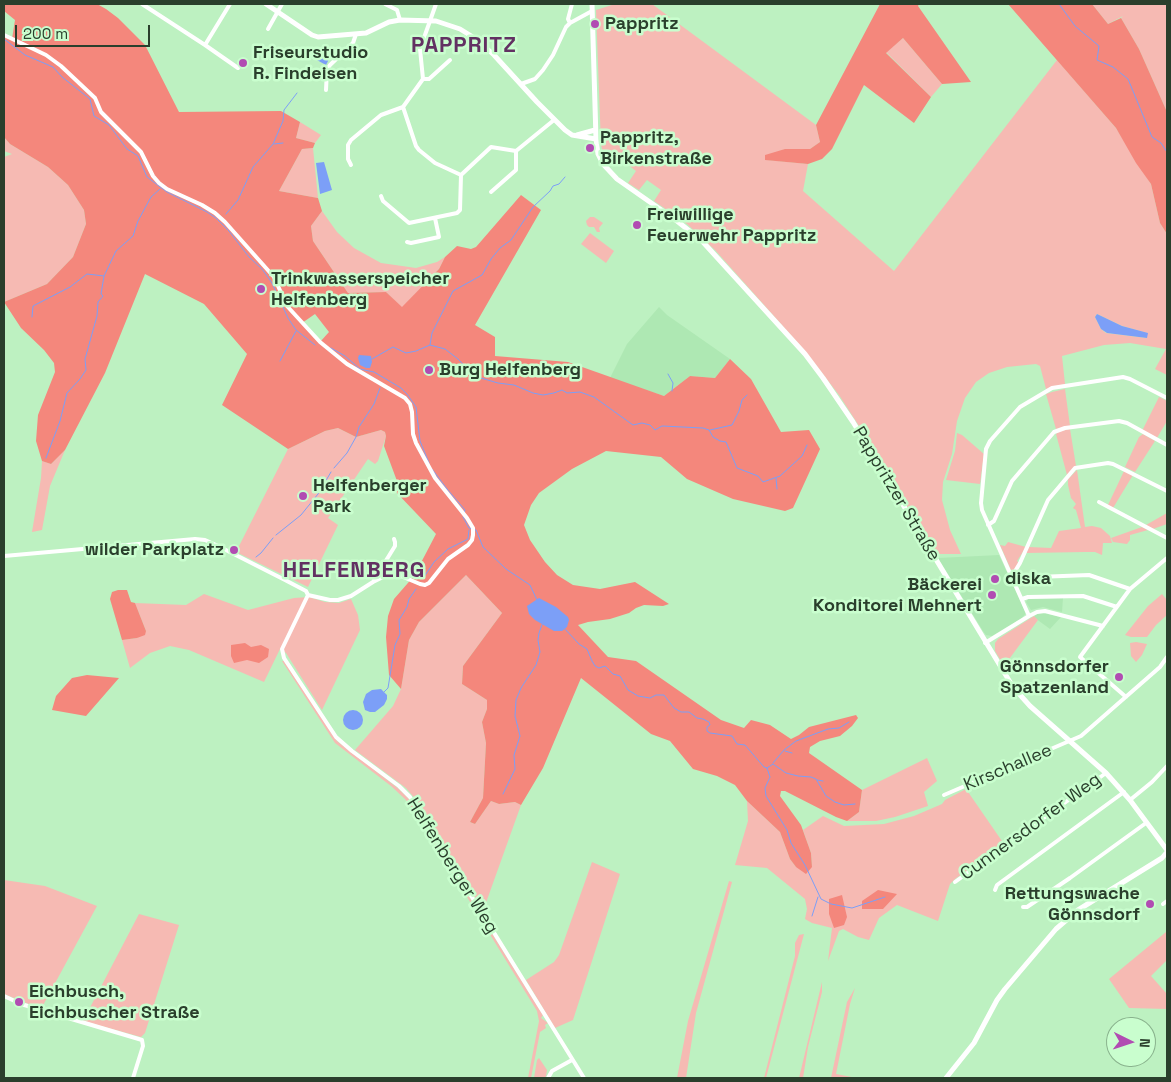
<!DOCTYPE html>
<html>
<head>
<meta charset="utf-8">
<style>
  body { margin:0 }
  #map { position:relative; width:1171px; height:1082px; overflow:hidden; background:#bdf1c1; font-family:"Space Grotesk",sans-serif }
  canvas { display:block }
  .frame { position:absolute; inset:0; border:5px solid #2a3f2c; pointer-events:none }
  .north { position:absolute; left:1106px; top:1017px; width:50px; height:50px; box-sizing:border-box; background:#c9fece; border:1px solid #89b28d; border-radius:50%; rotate:94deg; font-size:14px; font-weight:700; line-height:20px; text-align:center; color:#2a3f2c }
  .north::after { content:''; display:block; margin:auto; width:18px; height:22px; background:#b14cb2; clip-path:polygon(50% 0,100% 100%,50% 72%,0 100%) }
  .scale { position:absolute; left:15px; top:25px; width:135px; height:22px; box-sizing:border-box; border:2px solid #2a3f2c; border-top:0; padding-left:6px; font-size:15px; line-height:18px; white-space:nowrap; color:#2a3f2c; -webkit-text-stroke:4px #c9fece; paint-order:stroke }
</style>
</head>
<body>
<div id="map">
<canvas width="1171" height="1082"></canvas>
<div class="frame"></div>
<div class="north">N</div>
<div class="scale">200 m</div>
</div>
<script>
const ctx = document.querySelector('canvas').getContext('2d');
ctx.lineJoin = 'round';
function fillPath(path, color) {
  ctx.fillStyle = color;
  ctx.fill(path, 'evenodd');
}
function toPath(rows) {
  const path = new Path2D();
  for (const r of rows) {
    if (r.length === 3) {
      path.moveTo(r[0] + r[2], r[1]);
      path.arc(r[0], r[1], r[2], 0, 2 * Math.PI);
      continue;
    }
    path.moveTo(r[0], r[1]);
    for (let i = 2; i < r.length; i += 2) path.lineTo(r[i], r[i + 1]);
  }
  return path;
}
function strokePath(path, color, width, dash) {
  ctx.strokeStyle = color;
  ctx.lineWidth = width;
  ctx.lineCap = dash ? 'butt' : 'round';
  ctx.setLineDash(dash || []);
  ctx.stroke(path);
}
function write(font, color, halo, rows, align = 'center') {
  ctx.font = font + ' "Space Grotesk",sans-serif';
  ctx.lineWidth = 5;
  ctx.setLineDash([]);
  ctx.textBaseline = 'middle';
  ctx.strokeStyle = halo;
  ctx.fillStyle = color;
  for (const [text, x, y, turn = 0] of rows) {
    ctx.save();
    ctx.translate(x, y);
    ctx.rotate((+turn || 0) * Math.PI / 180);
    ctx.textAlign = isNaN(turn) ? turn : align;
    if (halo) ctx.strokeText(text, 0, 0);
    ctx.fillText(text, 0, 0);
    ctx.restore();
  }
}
const built = toPath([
  [659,307,667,315,730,359,715,378,690,376,664,396,610,378,627,344],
  [999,555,1026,613,1022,618,992,636,986,635,983,631,938,558],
  [1063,598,1062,612,1043,607,1031,610,1026,602,1028,599],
  [1039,613,1044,613,1061,617,1050,629,1035,618,1034,616]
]);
const green = toPath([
  [615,4,652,4,816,125,820,142,810,149,785,149,768,160,808,164,803,191,894,271,1057,60,1116,128,1151,184,1160,223,1167,234,1167,375,1155,369,1166,349,1130,343,1104,345,1062,356,1065,384,1046,389,1040,366,1036,364,1007,367,989,373,976,382,965,398,957,421,952,454,943,482,942,500,950,530,961,554,935,554,870,443,839,395,805,351,715,250,687,224,654,201,661,190,647,180,639,190,628,183,636,171,615,155,608,165,605,160,601,145,596,10],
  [1097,314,1122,326,1147,333,1147,338,1106,333,1101,329,1095,317],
  [1092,4,1167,4,1167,112,1139,49,1121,18,1123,16,1108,24],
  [903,38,942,84,931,97,886,52],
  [300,122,321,135,315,143,296,138],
  [4,137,10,144,48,167,68,185,84,210,86,224,73,257,47,284,4,302,4,157,12,154,4,151],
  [313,148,318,198,279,191,302,149],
  [322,211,337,232,354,248,381,263,416,268,437,262,445,257,439,269,402,308,386,292,348,293,313,241,311,226],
  [590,217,594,217,603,223,599,228,600,232,597,232,594,227,589,227,587,225,586,221],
  [590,233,614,251,606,263,581,244],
  [1065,389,1070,426,1056,429,1046,394,1052,392],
  [1159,397,1167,401,1167,421,1157,438,1142,431],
  [338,428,356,437,381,430,385,432,386,436,378,461,375,464,368,459,328,518,338,525,308,587,236,552,288,449,325,431],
  [1070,429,1076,466,1067,475,1056,434,1060,431],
  [957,433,962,435,984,454,980,484,946,480,955,451],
  [1143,434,1155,441,1135,472,1125,467,1139,437],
  [65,450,50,486,42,530,32,532,41,478,42,461,51,464],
  [1077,470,1085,527,1092,526,1101,528,1110,536,1112,543,1103,543,1102,555,1095,552,1085,552,1026,553,1029,547,1051,548,1059,531,1081,528,1076,510,1073,508,1076,504,1071,498,1068,485,1068,479],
  [1124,471,1133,475,1113,508,1108,505],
  [1167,513,1167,524,1153,529,1146,525],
  [1142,527,1148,530,1130,535,1130,540,1127,544,1113,542,1111,538],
  [1008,542,1026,547,1017,561,1019,563,1014,570,1011,570,1000,545,1005,546],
  [466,575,502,613,463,666,462,684,487,700,487,709,482,722,486,743,483,798,470,822,475,824,491,801,499,804,515,802,521,805,483,911,422,807,406,788,355,750,393,706,401,689,409,640,419,622],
  [204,594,248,610,294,598,309,597,325,602,339,603,351,599,358,615,360,630,322,710,286,653,280,649,264,682,189,650,170,646,150,653,130,668,122,640,137,638,146,631,135,603,186,605],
  [1162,594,1167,600,1167,615,1156,625,1147,637,1131,637,1125,635,1148,606],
  [1034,616,1038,620,1004,666,995,651,995,643,998,639],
  [1136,642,1147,644,1142,655,1136,662,1131,656,1130,643],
  [282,661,284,661,337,741,399,789,411,801,441,852,543,1015,541,1018,548,1023,545,1025,546,1028,540,1032,531,1078,528,1078,539,1021,537,1011,413,809,405,799,391,786,335,743],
  [927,758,937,781,924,792,928,806,895,817,876,821,847,821,859,812,862,790],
  [966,789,1004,844,955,879,950,884,938,921,897,905,879,918,869,940,858,937,843,929,839,931,828,961,832,928,812,923,805,919,807,909,805,899,767,868,735,865,748,821,747,801,780,832,790,859,796,867,812,867,811,853,803,830,823,816,844,826,884,824,914,816,942,804,945,800],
  [592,862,620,874,573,1020,555,1028,526,980,554,962,559,955],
  [4,880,45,886,97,906,41,1009,4,994],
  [729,881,732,882,696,1013,686,1078,677,1078,688,1021],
  [139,914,179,925,145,1033,141,1037,83,1021],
  [1166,932,1167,960,1151,976,1167,994,1167,1009,1129,1008,1109,979],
  [804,934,766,1078,764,1078,795,956,795,943,799,935],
  [822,982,822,992,808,1047,803,1078,799,1078],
  [855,988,850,1004,836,1074,857,1078,831,1078,847,1002],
  [539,1058,547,1070,546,1076,545,1078,534,1078,537,1060]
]);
const forest = toPath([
  [4,4,97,4,106,9,118,18,145,45,179,112,281,111,300,122,296,138,315,143,313,148,302,149,279,191,318,198,322,211,311,226,313,241,348,293,386,292,402,307,439,269,445,257,457,246,471,249,476,247,521,195,541,210,475,325,495,337,495,356,568,362,664,396,690,376,715,378,730,359,751,379,781,432,809,430,820,449,793,508,785,511,733,499,687,479,661,457,606,451,572,469,539,493,531,505,524,525,530,540,545,562,557,575,573,585,600,589,635,582,669,604,663,606,644,605,636,608,629,613,610,619,588,622,578,625,608,657,636,661,721,720,744,728,751,720,770,725,791,739,799,735,809,727,856,715,858,718,852,726,840,736,820,741,810,747,809,753,862,790,859,812,847,821,836,817,785,791,781,791,780,796,801,825,811,853,812,867,806,874,796,867,790,859,780,832,747,801,735,785,717,776,693,769,670,741,651,734,581,678,543,768,521,805,515,802,499,804,491,801,475,824,470,822,483,798,486,743,482,722,487,709,487,700,462,684,463,666,502,613,466,575,419,622,409,640,401,689,389,675,386,637,388,616,394,599,414,576,436,534,395,491,394,487,397,481,384,446,386,436,385,432,381,430,356,437,338,428,325,431,288,449,222,405,247,354,204,304,145,274,105,373,65,450,51,464,42,461,36,441,38,415,55,372,54,363,44,350,21,328,4,302,47,284,73,257,86,224,84,210,68,185,48,167,10,144,4,137,4,35,12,39,15,20,4,11],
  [315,314,329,332,320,342,302,323],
  [880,4,919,4,918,6,971,82,942,84,903,38,886,53,931,97,914,123,864,85,832,149,822,159,808,164,765,160,765,155,785,149,810,149,820,142,816,125],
  [1008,4,1092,4,1108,24,1121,18,1139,49,1167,112,1167,234,1160,223,1151,184,1136,163,1116,128],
  [118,590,127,590,131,602,135,603,146,631,145,635,137,638,122,640,110,599,112,592],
  [245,643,251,647,261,645,269,649,268,657,259,663,247,660,234,663,231,656,231,645],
  [87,675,119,678,86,716,52,710,56,696,72,678],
  [878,890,897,894,883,909,862,909,862,901],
  [842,895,847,917,844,925,834,928,829,914,829,899]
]);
const water = toPath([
  [325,53,329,55,330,57,326,65,315,59],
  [324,162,332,190,320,194,316,163],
  [1097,314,1122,326,1148,333,1147,338,1107,333,1101,329,1095,317],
  [359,355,371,356,372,362,370,368,366,368,360,365,358,358],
  [539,598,556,607,568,617,569,620,567,627,562,631,554,631,535,620,529,614,527,606],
  [381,689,387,695,387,699,384,705,375,712,370,712,365,710,363,702,366,694,372,690],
  [353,720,10]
]);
const stream = toPath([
  [1059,4,1075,26,1099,46,1097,60,1113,67,1128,79,1152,137,1161,143,1167,152],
  [4,39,25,55,53,67,62,77,90,99,94,116,109,125,127,149,138,156,147,177,167,192,207,212,216,218,229,231,249,257,262,269,272,283,288,318,296,330,315,345],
  [274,144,283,143],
  [226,214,238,200,253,167,273,144,283,121,284,110,297,93],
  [32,317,33,306,70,287,87,274,104,276],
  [430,345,432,333,453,291,482,275,491,259,500,248,511,240,533,207,550,191,553,186,559,184,565,177],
  [331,348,345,356,360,369,374,372,401,388,407,394,416,407,420,441,429,463],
  [372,359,393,347,406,353,416,351,430,345,445,349,458,359,474,376,498,383,514,385,533,393,543,395,554,393,562,390,567,393,580,392,594,397,633,425,642,423,650,425,655,430,662,426,703,428,709,430,713,437,720,441,726,442,737,468,758,476,763,482,780,476,802,456,807,445],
  [280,361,296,331],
  [668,374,673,383,672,391],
  [710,430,732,425,739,411,742,400,747,395],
  [46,458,60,421,67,393,80,379,86,370,85,359,97,316,98,302,103,296,101,294,104,276,116,251,133,236,138,221,151,197,160,189],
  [334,468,347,453,356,437,359,427,374,404,380,388],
  [432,469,447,489,465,510,464,513],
  [776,478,777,489],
  [463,517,469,528,476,530,483,547,506,569,530,585,537,600],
  [276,535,301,515,318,494,331,472],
  [256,557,261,553,273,538],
  [424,577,434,562,448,549,468,539,469,530],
  [564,628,579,644,587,649,592,661,595,666,599,668,605,666,613,674,620,676,628,690,638,696,650,698,656,695,664,695,674,708,681,712,689,712,697,718,703,719,709,722,710,725,707,727,707,731,710,733,732,736,737,744,745,745,764,767,767,768,770,777,765,788,766,796,787,830,791,843,805,865,821,899,831,904,852,908,885,897],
  [384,692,388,688,395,645,400,634,399,620,407,607,409,599,416,589],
  [785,751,792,753],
  [773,763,784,750,796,741,828,729,839,728,849,722],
  [767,768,773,764,786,773,798,776,811,777,816,779,826,796,835,802,844,805,855,804],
  [817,780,823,781],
  [503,794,515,769,514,755,520,736,515,716,516,700,521,688,536,665,540,652,538,640,539,633,543,622],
  [812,916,818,897]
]);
const minor = toPath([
  [142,4,205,45,230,4],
  [385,4,397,10,400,20],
  [436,4,420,49,423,79,403,107,416,146,419,150,435,163,461,175,491,147,516,151,554,120],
  [570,23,568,19,572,4],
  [268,29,282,4],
  [4,35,46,55,61,66,95,98,101,112,141,152,153,176,159,183,167,189,202,205,215,213,225,222,274,277,287,306,320,342,347,364,405,398,410,404,412,412,413,434,416,443,435,478,467,518,473,528,473,535,472,540,468,545,448,559,429,583,425,585,420,584,396,574,391,573,373,582,351,596,338,600,330,600,308,595,306,591,285,580,216,545,205,540,195,539,4,556],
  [205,45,238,68],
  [423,79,429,79,450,60],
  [521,84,535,79,543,70,553,55,566,27,570,23,592,11],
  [326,90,327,70,330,65,353,43,356,34],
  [351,165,348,159,348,145,351,140,381,115,403,107],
  [491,192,516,170,516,151],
  [381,196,383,201,409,223,457,213,460,210,461,175],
  [407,242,411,243,439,237,435,218],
  [1099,502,1167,538],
  [988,525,994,521,1012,481,1054,432,1065,428,1119,421,1127,423,1167,445],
  [1011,578,1020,563,1048,500,1075,468,1108,463,1113,464,1167,491],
  [1011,578,1089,575,1130,589],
  [374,580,395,546,395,542,394,539],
  [308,595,282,649,284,658,336,737,352,751,399,786,410,797,584,1078],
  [1022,599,1028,597,1083,596,1117,607],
  [1029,616,1037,612,1045,611,1103,626],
  [985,643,1029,616,982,510,981,503,986,449,990,441,1020,407,1052,388,1123,377,1130,379,1167,398],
  [1126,697,1080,657,1130,589,1167,558],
  [944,795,1081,736,1160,667,1167,657],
  [1130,800,1152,782,1167,766],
  [955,882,1106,773],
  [995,890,997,885,1124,792],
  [1163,904,1167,901],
  [1023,907,1027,907,1070,878,1146,823],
  [4,996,21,1004,142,1040,143,1046,133,1078],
  [548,1078,552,1071,572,1060]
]);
const tertiary = toPath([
  [266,4,312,35,318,37,366,33,389,22,400,20,436,21,460,29,476,39,494,55,537,102,565,130,572,135,596,139],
  [592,4,596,139,598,154,603,164,617,179,677,221,702,241,805,354,823,378,853,422,1013,687,1030,706,1106,773,1130,800,1167,850],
  [577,135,595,130],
  [946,1078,974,1043,997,1000,1005,989,1056,929,1078,910,1162,858,1167,852]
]);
const markers = [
  [595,24,5,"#b14cb2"],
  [243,63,5,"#b14cb2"],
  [590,148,5,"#b14cb2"],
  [637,225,5,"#b14cb2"],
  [261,289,5,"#b14cb2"],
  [429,370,5,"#b14cb2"],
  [303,496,5,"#b14cb2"],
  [234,550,5,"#b14cb2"],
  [995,579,5,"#b14cb2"],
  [992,595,5,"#b14cb2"],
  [1119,677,5,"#b14cb2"],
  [1150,904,5,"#b14cb2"],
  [19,1002,5,"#b14cb2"]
];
const poiNames = [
  ["Pappritz",605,24],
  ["Friseurstudio",253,53],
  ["R. Findeisen",253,74],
  ["Pappritz,",600,138],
  ["Birkenstraße",600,159],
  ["Freiwillige",647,215],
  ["Feuerwehr Pappritz",647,236],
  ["Trinkwasserspeicher",271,279],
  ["Helfenberg",271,300],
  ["Burg Helfenberg",439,370],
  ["Helfenberger",313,486],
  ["Park",313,507],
  ["wilder Parkplatz",224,550,"right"],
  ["diska",1005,579],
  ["Bäckerei",982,585,"right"],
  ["Konditorei Mehnert",982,606,"right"],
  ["Gönnsdorfer",1109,667,"right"],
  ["Spatzenland",1109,688,"right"],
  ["Rettungswache",1140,894,"right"],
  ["Gönnsdorf",1140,915,"right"],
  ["Eichbusch,",29,992],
  ["Eichbuscher Straße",29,1013]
];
const streetNames = [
  ["Pappritzer Straße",896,494,59],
  ["Kirschallee",1008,768,-23],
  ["Cunnersdorfer Weg",1031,827,-36],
  ["Helfenberger Weg",452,866,58]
];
const districtNames = [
  ["PAPPRITZ",464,46],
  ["HELFENBERG",354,571]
];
fillPath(built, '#aee8b3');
fillPath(green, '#f6bab3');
fillPath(forest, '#f4877c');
fillPath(water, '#7c9ff7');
strokePath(stream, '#7c9ff7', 1);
strokePath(minor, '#fff', 4);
strokePath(tertiary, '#fff', 5);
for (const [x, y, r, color] of markers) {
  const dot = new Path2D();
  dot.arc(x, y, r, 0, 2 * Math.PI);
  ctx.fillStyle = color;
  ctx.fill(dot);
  strokePath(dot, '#c9fece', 2);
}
write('bold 18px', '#2a3f2c', '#c9fece', poiNames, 'left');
write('18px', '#2a3f2c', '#c9fece', streetNames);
ctx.letterSpacing = '1px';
write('bold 22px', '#623162', '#c9fece', districtNames);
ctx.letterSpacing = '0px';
</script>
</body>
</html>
